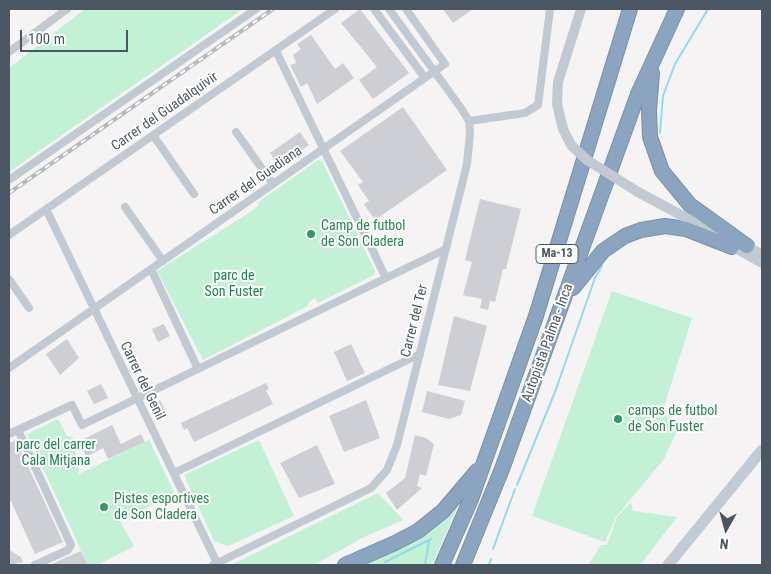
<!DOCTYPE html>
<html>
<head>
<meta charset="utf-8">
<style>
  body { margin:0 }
  #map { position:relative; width:771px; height:574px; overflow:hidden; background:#f5f3f3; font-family:"Roboto Condensed",sans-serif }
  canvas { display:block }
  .frame { position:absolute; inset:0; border:10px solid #4a5661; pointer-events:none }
  .north { position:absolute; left:701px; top:504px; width:50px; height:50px; -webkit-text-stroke:4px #fff; paint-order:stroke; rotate:187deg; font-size:14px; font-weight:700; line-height:20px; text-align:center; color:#4a5661 }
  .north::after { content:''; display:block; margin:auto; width:18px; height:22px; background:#4a5661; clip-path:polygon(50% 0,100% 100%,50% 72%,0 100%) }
  .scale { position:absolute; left:20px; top:30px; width:108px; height:22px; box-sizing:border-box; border:2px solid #4a5661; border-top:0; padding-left:6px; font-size:15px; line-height:18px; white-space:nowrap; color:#4a5661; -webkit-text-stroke:4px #fff; paint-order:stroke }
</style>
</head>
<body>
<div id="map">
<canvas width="771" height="574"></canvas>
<div class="frame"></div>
<div class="north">N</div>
<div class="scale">100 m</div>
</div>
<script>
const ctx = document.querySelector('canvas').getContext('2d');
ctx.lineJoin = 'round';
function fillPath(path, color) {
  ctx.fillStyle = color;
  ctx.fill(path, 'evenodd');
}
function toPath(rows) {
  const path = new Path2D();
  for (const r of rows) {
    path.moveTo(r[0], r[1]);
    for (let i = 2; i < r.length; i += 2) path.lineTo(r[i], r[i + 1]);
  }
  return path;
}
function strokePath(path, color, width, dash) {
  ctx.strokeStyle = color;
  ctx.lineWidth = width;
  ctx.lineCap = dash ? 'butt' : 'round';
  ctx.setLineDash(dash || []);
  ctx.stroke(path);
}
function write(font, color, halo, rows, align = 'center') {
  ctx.font = font + ' "Roboto Condensed",sans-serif';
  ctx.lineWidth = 4;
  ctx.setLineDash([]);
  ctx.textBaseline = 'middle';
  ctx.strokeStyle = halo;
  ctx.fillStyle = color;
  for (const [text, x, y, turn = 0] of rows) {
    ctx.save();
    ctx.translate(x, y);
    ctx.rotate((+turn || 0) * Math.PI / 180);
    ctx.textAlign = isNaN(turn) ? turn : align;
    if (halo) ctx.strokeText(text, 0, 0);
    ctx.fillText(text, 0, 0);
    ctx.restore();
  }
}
const green = toPath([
  [85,9,243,9,9,172,9,68],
  [318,160,322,161,375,271,374,275,318,303,315,298,308,303,308,306,203,360,157,271,252,211,259,205,257,203],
  [612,291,692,318,662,413,679,426,664,459,616,517,605,542,532,516],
  [58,419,67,436,73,437,79,474,149,440,175,494,120,521,134,546,98,565,88,565,27,434],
  [259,440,294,516,228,546,214,541,184,475],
  [378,493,403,520,362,538,314,565,231,565],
  [461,499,432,565,357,565,415,540],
  [631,502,633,511,677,517,640,565,588,565,601,545,607,545,617,517]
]);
const stream = toPath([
  [660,133,663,96,675,64,708,9],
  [517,485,555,392,595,278,602,266],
  [493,549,515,489],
  [385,562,431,539],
  [425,565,429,541],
  [489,565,491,559]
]);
const building = toPath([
  [360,9,409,73,373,99,359,80,377,67,341,23],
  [443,9,473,9,453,23],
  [311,35,335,69,343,63,354,78,317,104,307,83,301,87,290,65,296,63,293,55,301,49,297,44],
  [403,107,447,170,375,220,364,204,369,201,358,185,363,182,340,151],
  [300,132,309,145,279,166,270,153],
  [480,199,521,209,506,269,503,269,495,302,490,301,488,310,480,308,482,299,463,295,472,262,465,260],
  [454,316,487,326,470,391,438,385],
  [164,324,170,336,158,342,152,329],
  [67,339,79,358,60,375,46,354],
  [351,344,365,373,347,381,334,352],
  [266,383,269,389,266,390,273,404,194,442,187,428,184,430,181,423],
  [101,384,108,398,94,404,87,391],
  [427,391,465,401,461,415,449,419,422,412],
  [160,400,166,412,157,417,151,405],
  [366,400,380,438,344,452,329,416],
  [112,425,121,444,141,434,145,442,108,459,103,448,86,457,80,441],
  [415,435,426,438,434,444,426,476,420,474,417,486,422,488,397,510,386,493,405,478],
  [16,440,63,542,35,554,11,501,9,502,9,443],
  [317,445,335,484,299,498,280,463],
  [9,550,21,557,23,562,9,565],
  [81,551,88,565,50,565,65,558]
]);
const minor = toPath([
  [374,9,425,78],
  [276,51,386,278],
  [9,52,67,9],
  [469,121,525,113,538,105,550,9],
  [236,132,273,184],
  [153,135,194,194],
  [9,180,256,9],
  [125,207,163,261],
  [46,209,217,563],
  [9,235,335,9],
  [151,269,198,369],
  [9,279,29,308],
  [9,368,445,64,406,9],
  [18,430,71,545,68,550,35,565],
  [9,434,72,405,82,425,446,249],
  [174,473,420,354],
  [213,565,371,488,387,470,397,445,467,164,470,133,469,121,461,108,389,9]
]);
const tertiary = toPath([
  [563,129,557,104,558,82,581,9],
  [638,192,707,229,762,254],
  [728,244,762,263]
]);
const secondary = toPath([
  [668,565,762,450]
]);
const motorway = toPath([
  [652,73,649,110,650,137,662,171,690,205,747,246],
  [573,288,603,251,625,236,641,230,665,226,686,229,732,247],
  [345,565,395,543,418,531,443,511,477,471],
  [442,565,471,499,536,316,630,9],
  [463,565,502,469,638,94,677,9]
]);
const rail = toPath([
  [9,193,273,9]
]);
const tertiaryBridge = toPath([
  [563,129,571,145,587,160,638,192]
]);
const markers = [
  [311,234,5,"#2e9e5b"],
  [618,419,5,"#2e9e5b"],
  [104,507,5,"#2e9e5b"]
];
const shields = [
  [557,254,42]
];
const shieldNames = [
  ["Ma-13",557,254]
];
const streetNames = [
  ["Carrer del Guadalquivir",165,112,-35],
  ["Carrer del Guadiana",256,181,-35],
  ["Carrer del Ter",415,321,-76],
  ["Autopista Palma - Inca",548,343,-70],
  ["Carrer del Genil",142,381,64]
];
const leisureNames = [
  ["Camp de futbol",321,226],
  ["de Son Cladera",321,242],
  ["camps de futbol",628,411],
  ["de Son Fuster",628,427],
  ["Pistes esportives",114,499],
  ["de Son Cladera",114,515]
];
const parkNames = [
  ["parc de",234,276],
  ["Son Fuster",234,292],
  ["parc del carrer",56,445],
  ["Cala Mitjana",56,461]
];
fillPath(green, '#c3f1d5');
strokePath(stream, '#90daee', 2);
fillPath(building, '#cdcfd5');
strokePath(motorway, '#7690ad', 16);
strokePath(minor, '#c1cad2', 8);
strokePath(tertiary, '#c1cad2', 10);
strokePath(secondary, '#c1cbd6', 11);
strokePath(motorway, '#8ba5c1', 14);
strokePath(rail, '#b5b8bd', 4);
strokePath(rail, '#fff', 2, [5.5]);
strokePath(tertiaryBridge, '#c1cad2', 10);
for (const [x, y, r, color] of markers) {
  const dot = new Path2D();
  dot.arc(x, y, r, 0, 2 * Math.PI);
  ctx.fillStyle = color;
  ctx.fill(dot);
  strokePath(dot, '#fff', 2);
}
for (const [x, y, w] of shields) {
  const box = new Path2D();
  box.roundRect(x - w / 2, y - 9.5, w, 19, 4);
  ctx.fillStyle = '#fff';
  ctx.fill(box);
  strokePath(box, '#4a5661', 1);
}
write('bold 12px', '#4a5661', null, shieldNames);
write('14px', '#4a5661', '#fff', streetNames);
write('14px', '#27864d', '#fff', leisureNames, 'left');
write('14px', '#17864f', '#fff', parkNames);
</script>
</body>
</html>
